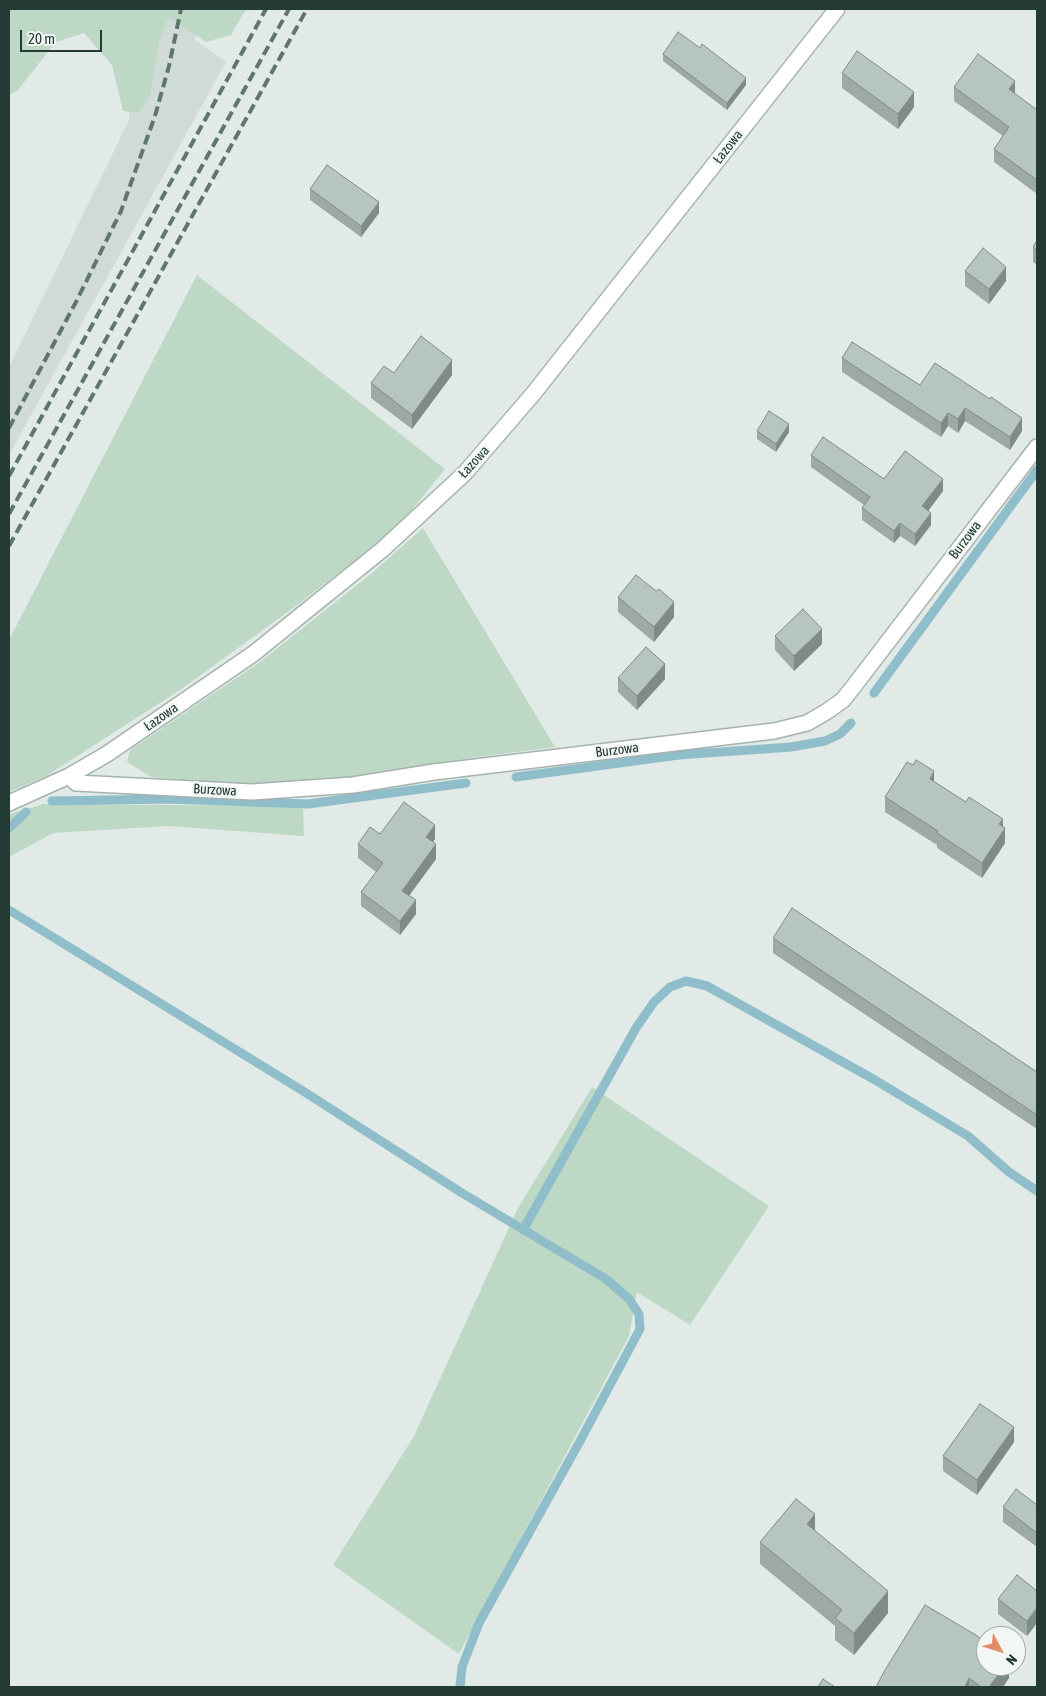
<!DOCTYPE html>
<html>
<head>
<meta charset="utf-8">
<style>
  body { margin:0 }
  #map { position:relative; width:1046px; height:1696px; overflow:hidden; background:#e2eae7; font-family:"Asap Condensed",sans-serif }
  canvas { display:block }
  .frame { position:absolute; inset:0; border:10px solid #243a35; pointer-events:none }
  .north { position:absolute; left:976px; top:1626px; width:50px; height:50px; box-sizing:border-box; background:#f2f7f5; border:1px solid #a0aba8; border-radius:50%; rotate:130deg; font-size:14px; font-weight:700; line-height:20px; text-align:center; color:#243a35 }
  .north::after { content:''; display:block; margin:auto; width:18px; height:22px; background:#e38d67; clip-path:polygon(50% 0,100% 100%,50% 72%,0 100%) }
  .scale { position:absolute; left:20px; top:30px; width:82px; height:22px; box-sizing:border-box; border:2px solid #243a35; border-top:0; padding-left:6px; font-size:15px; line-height:18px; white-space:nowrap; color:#243a35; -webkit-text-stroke:4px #f2f7f5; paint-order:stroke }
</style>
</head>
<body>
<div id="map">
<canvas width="1046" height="1696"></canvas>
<div class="frame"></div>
<div class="north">N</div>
<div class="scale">20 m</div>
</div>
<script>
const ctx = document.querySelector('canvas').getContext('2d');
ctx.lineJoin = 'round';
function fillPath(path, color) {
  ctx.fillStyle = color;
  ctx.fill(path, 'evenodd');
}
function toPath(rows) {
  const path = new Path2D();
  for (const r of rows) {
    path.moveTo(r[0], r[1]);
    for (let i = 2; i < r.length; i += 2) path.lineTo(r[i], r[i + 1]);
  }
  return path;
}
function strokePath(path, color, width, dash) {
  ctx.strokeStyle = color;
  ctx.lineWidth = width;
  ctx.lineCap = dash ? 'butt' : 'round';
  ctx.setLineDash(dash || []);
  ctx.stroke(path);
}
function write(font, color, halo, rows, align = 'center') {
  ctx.font = font + ' "Asap Condensed",sans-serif';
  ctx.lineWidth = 5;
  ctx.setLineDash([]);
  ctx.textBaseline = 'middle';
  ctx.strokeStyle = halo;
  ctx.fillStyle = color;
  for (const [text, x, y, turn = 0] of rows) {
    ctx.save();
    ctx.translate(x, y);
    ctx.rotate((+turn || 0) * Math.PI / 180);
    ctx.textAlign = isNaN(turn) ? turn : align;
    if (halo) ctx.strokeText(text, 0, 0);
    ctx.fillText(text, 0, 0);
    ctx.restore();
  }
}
const built = toPath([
  [135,9,203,9,195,40,226,62,9,455,9,367,129,120]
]);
const green = toPath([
  [9,9,246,9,231,35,206,42,169,17,159,42,150,95,138,113,123,111,112,65,84,33,56,42,17,91,9,95],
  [197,275,445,469,399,526,296,606,180,690,46,776,9,792,9,640],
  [423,528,555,747,470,758,345,779,238,785,151,777,127,762,130,750,260,662,372,573],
  [44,804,303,806,304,836,168,826,53,833,9,857,9,814],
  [592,1087,769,1206,690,1325,637,1292,629,1336,459,1654,333,1565,414,1436,518,1208]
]);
const stream = toPath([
  [874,693,1037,470],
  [516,777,679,755,791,747,825,741,840,734,851,723],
  [52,801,167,799,308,804,466,783],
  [9,828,26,812],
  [9,910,303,1091,462,1193,606,1279,629,1299,639,1314,640,1329,579,1443,479,1623,462,1667,460,1687],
  [523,1230,636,1028,654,1002,670,987,686,981,707,986,875,1080,968,1136,1009,1172,1037,1191]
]);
const minor = toPath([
  [69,776,76,783,252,792,353,785,434,772,774,731,807,723,826,712,843,700,854,686,1037,447],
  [9,803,69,776,107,754,253,654,383,549,465,473,533,394,837,9]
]);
const rail = toPath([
  [9,428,77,300,121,211,155,116,169,66,181,9],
  [9,476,266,9],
  [9,514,289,9],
  [9,546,307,9]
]);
const wall = toPath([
  [700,48,746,85,727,110,663,61,663,54],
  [842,73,914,107,898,129,842,88],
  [954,87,1015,94,1037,110,1037,194,994,162,994,149,1003,136,954,101],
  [310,189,379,213,361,237,310,200],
  [1037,240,1037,265,1033,262,1033,247],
  [965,271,1006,281,989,304,965,286],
  [842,358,920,385,1022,431,1010,450,965,421,958,433,948,426,941,437,842,372],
  [394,373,452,375,412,429,371,398,371,383],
  [757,431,789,432,776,452,757,439],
  [811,455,884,479,943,491,928,511,931,525,915,546,900,536,894,543,862,520,862,508,864,505,811,467],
  [618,597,674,617,654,642,618,612],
  [775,636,822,644,794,671,775,650],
  [618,678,665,679,637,710,618,692],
  [934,782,1003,827,1005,843,982,878,937,848,937,845,885,812,885,797],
  [380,834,435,839,433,842,436,859,409,896,416,914,400,935,361,906,361,892,376,872,358,858,358,844],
  [773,938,1037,1072,1037,1129,773,953],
  [1014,1442,977,1495,943,1471,943,1456],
  [1037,1505,1037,1547,1003,1522,1003,1507],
  [815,1530,888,1613,854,1655,835,1640,835,1626,760,1564,760,1542],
  [1037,1591,1037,1623,1027,1636,998,1614,998,1599],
  [1009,1666,1009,1678,1003,1687,876,1687]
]);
const shadedWall = toPath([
  [746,78,746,85,727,110,727,103],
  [1015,81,1015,95,1009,89],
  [914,92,914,107,898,129,898,114],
  [379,202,379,213,361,237,361,226],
  [1006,267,1006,281,989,304,989,289],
  [452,360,452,375,412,429,412,415],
  [965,408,965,421,958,433,958,419],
  [948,413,948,426,941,437,941,423],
  [1022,418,1022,431,1010,450,1010,437],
  [789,424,789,432,776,452,776,444],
  [943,479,943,491,922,519,922,506],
  [931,513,931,525,915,546,915,534],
  [900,523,900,536,894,543,894,531],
  [674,602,674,617,654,642,654,627],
  [822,629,822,644,794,671,794,656],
  [665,664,665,679,637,710,637,696],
  [934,771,934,786,930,779],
  [1003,819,1003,832,1005,828,1005,843,982,878,982,863,999,824],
  [435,825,435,839,426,851,426,837],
  [436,844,436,859,402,905,402,891],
  [416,900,416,914,400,935,400,921],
  [1014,1427,1014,1442,977,1495,977,1480],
  [815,1514,815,1536,807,1524],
  [888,1591,888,1613,854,1655,854,1633],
  [1037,1608,1037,1623,1027,1636,1027,1621],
  [1005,1666,1009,1666,1009,1678,1003,1687,989,1687],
  [969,1678,969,1687,965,1687]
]);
const building = toPath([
  [678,32,700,48,702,44,746,78,727,103,663,54,678,32],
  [857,51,914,92,898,114,842,73,857,51],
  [978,54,1015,81,1009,89,1037,110,1037,180,994,149,1009,127,954,87,978,54],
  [327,165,379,202,361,226,310,189,327,165],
  [1037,240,1037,250,1033,247,1037,240],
  [983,248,1006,267,989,289,965,271,983,248],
  [421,336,452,360,412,415,371,383,384,366,394,373,421,336],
  [852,342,920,385,935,363,990,399,991,397,1022,418,1010,437,965,408,958,419,948,413,941,423,842,358,852,342],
  [769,411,789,424,776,444,757,431,769,411],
  [823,437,884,479,905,451,943,479,922,506,931,513,915,534,900,523,894,531,862,508,870,497,811,455,823,437],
  [636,575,656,591,659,589,674,602,654,627,618,597,636,575],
  [803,609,822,629,794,656,775,636,803,609],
  [646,647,665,664,637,696,618,678,646,647],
  [916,760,934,771,930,779,966,802,969,797,1003,819,999,824,1005,828,982,863,937,833,938,831,885,797,907,762,913,765,916,760],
  [404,802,435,825,426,837,436,844,402,891,416,900,400,921,361,892,383,863,358,844,370,827,380,834,404,802],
  [792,908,1037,1072,1037,1115,773,938,792,908],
  [980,1404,1014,1427,977,1480,943,1456,980,1404],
  [1016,1489,1037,1505,1037,1533,1003,1507,1016,1489],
  [796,1499,815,1514,807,1524,888,1591,854,1633,835,1618,842,1610,760,1542,796,1499],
  [1017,1575,1037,1591,1037,1608,1027,1621,998,1599,1017,1575],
  [925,1605,976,1635,986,1643,986,1666,1005,1666,989,1687,981,1687,969,1678,965,1687,876,1687,885,1670,925,1605],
  [823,1679,835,1687,818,1687,823,1679]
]);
const streetNames = [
  ["Łazowa",728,147,-52],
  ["Łazowa",474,462,-48],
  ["Burzowa",965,540,-53],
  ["Łazowa",161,717,-35],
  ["Burzowa",617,750,-7],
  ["Burzowa",215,790,3]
];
fillPath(built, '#d0dad6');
fillPath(green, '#bdd9c6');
strokePath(stream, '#8fbdca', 9);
strokePath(minor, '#a5b2ae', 18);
strokePath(minor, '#fff', 15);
strokePath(rail, '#5e7570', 4, [10, 5]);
fillPath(wall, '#9da9a5');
fillPath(shadedWall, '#808a86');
fillPath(building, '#b7c5c0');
strokePath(building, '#808a86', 1);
write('14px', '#243a35', '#f2f7f5', streetNames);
</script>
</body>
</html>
